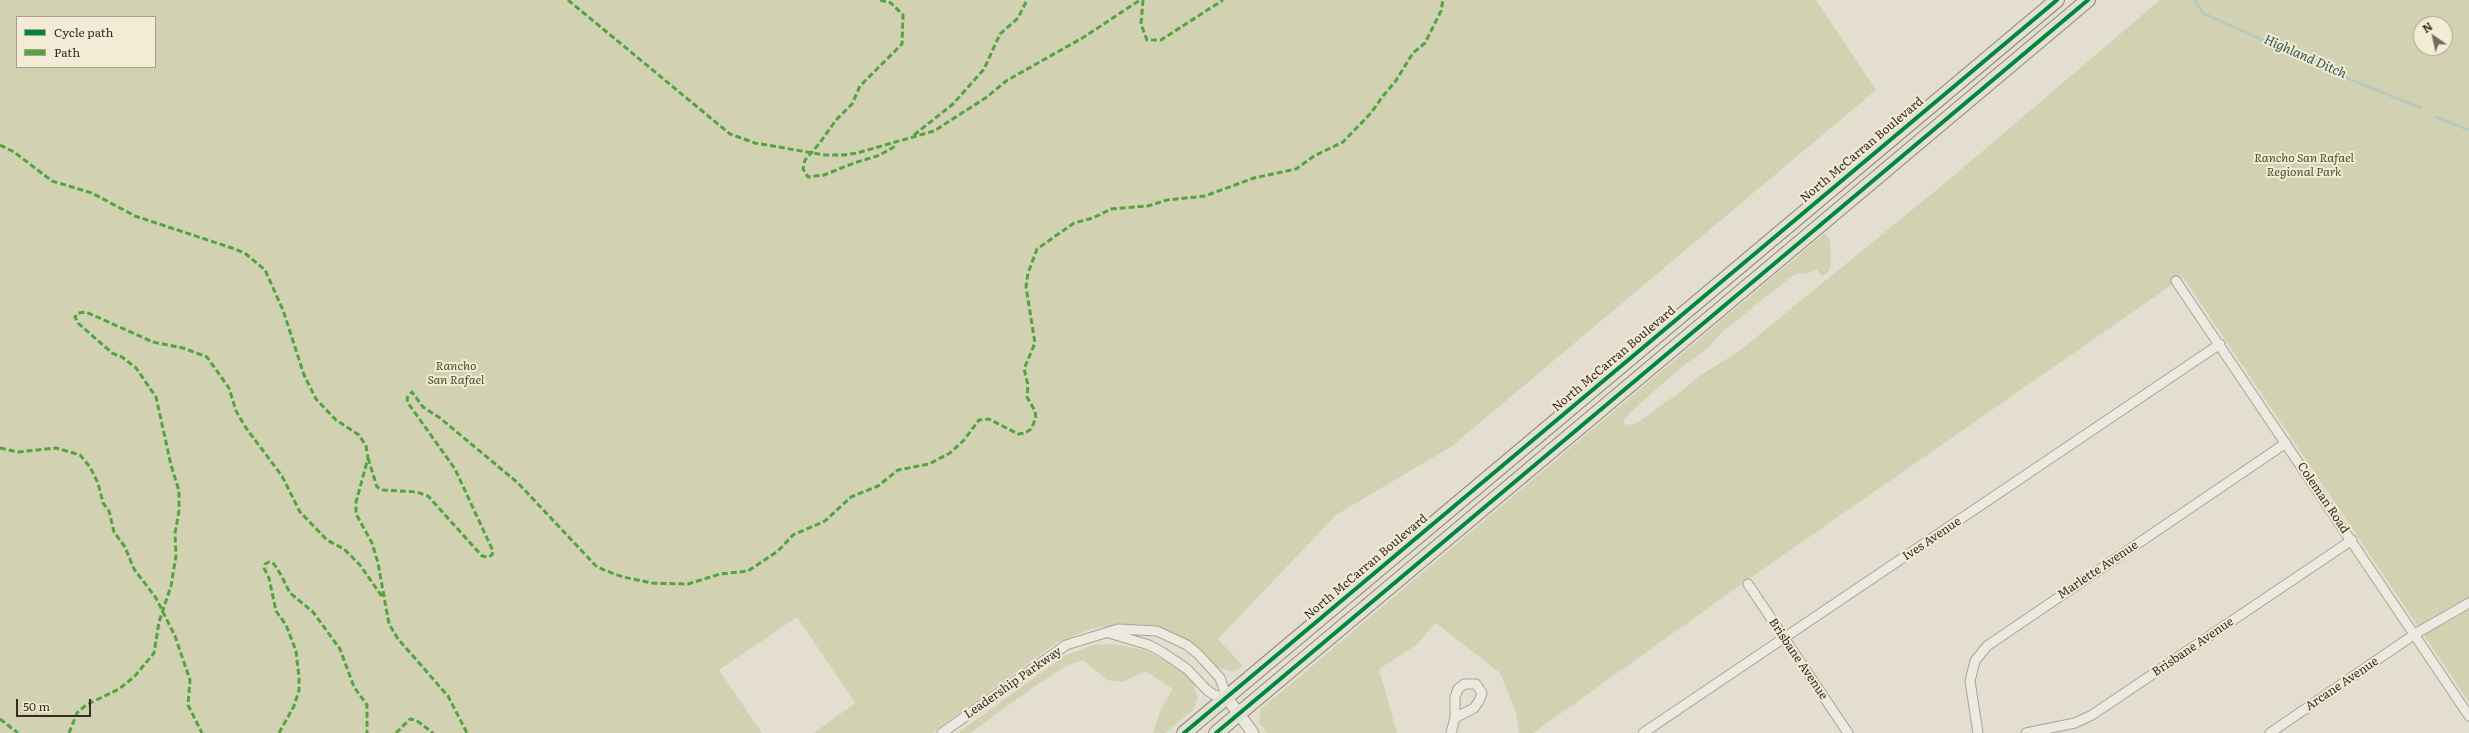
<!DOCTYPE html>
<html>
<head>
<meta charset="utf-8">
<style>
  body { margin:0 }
  #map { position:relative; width:2469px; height:733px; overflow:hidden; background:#e4ded0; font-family:Literata,serif }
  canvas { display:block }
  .legend { position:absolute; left:16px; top:16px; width:140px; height:52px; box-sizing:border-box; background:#f4ebd7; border:1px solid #a99f8e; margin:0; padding:5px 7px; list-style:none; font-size:12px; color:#382c21 }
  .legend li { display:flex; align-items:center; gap:8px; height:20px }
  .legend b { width:20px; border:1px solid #a99f8e }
  .north { position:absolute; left:2413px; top:16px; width:40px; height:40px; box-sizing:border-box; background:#f4ebd7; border:1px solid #a99f8e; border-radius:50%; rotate:326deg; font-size:11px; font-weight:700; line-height:16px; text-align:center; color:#382c21 }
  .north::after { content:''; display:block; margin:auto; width:14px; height:18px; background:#746a5e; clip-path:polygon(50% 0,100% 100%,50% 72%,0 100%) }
  .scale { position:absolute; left:16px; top:699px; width:75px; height:18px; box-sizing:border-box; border:2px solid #382c21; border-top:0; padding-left:5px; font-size:12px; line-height:14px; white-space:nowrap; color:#382c21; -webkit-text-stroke:3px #f4ebd7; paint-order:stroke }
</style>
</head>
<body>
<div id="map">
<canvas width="2469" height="733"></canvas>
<ul class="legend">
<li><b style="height:5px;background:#00873e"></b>Cycle path</li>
<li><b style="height:5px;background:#53a441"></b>Path</li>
</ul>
<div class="north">N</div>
<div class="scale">50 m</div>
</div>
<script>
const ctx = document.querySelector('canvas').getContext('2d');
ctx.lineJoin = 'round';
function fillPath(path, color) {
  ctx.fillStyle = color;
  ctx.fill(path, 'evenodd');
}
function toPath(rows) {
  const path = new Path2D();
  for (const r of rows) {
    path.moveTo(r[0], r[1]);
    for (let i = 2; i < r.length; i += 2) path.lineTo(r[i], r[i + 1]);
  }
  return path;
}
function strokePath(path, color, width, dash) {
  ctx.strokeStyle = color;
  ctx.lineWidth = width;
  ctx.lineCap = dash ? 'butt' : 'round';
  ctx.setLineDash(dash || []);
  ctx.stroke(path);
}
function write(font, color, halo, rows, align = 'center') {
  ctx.font = font + ' Literata,serif';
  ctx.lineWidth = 4;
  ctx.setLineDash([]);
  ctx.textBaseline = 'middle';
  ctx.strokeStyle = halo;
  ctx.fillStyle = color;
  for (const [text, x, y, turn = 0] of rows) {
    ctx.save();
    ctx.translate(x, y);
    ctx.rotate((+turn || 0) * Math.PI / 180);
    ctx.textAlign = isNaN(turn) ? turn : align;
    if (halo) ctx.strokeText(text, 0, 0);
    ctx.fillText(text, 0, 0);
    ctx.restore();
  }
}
const green = toPath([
  [0,0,1816,0,1876,90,1452,446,1336,515,1218,639,1243,666,1234,672,1219,668,1216,670,1185,641,1130,626,1110,626,1091,629,1056,643,932,733,814,733,855,703,797,617,719,670,762,733,0,733],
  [17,17,155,17,155,67,17,67],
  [2160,0,2469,0,2469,702,2183,277,1753,576,1533,733,1519,733,1516,713,1500,673,1436,623,1416,645,1379,669,1397,733,1267,733,1259,722,1261,709,1825,233,1830,240,1831,265,1828,272,1822,276,1816,269,1807,274,1798,273,1792,276,1722,332,1709,347,1682,367,1646,398,1626,417,1623,421,1625,424,1632,425,1640,421,1683,390,1699,376,1738,352,1951,178],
  [2421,24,2445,24,2445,48,2421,48],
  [1114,644,1145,650,1171,664,1185,674,1196,687,1194,688,1198,697,1194,709,1165,733,1153,733,1161,709,1173,689,1145,671,1123,682,1107,680,1083,660,1070,664,1038,684,970,733,958,733,1064,656,1093,645]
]);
const stream = toPath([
  [2195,0,2203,13,2342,76,2421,108],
  [2436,117,2469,130]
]);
const minor = toPath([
  [2176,281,2469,716],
  [1748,584,1848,733],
  [942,733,1066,645,1118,629,1157,631,1187,645,1198,654,1220,678,1227,698,1214,695,1207,690,1187,669,1162,652,1149,645,1109,633],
  [1451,733,1455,718,1455,697,1458,689,1464,684,1476,684,1482,693,1479,701,1474,708,1455,718],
  [1643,733,2220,344],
  [1978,733,1970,681,1975,661,1987,646,2286,443],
  [2026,733,2075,723,2092,715,2352,540],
  [2270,733,2415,634,2469,603]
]);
const tertiary = toPath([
  [1227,698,1253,733]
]);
const primary = toPath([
  [1184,733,2057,0],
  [1216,733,2088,0]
]);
const quiet = toPath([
  [568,0,730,134,755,143,825,155,844,155,857,153,934,131,987,97,1006,81,1084,37,1140,0],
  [880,0,891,3,903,15,902,44,860,86,852,104,836,120,819,144,805,160,803,169,808,177,824,175,854,163,880,155,897,145],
  [1143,0,1141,24,1147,40,1161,40,1223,0],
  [914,135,953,104,984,69,1000,34,1018,18,1027,0],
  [0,145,14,152,52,181,92,193,135,216,235,249,246,254,265,270,283,310,304,375,316,399,336,420,359,435,366,446,368,458,356,502,356,514,372,543,378,563,389,624,398,639,448,696,467,733],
  [0,448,18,452,56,448,80,455,90,467,98,483,103,503,109,511,114,532,125,547,134,569,156,598,175,636,190,680,188,705,202,733],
  [368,458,377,487,383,490,417,492,428,496,482,556,488,557,492,555,493,551,455,469,408,403,407,398,412,392,423,407,440,418,518,483,596,566,604,570,623,577,652,583,688,584,720,574,748,571,778,551,793,535,825,521,851,497,878,486,898,470,929,464,950,453,964,440,979,420,989,419,1018,434,1025,433,1031,429,1036,418,1035,411,1027,397,1028,385,1024,369,1035,343,1026,287,1028,273,1037,249,1074,223,1093,218,1111,209,1148,206,1167,200,1205,196,1254,178,1296,169,1314,156,1343,142,1371,113,1383,96,1395,82,1413,53,1425,43,1441,11,1443,0],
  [0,719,18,733],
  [69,733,77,713,86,705,119,689,134,677,154,653,159,622,171,586,176,556,175,533,179,511,179,491,171,465,156,397,136,368,122,357,112,353,78,323,75,317,78,313,86,312,153,342,183,348,207,357,229,388,236,411,246,428,282,476,300,512,327,540,344,549,360,565,383,598],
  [279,733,294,706,299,690,299,677,296,651,286,625,276,611,269,578,264,568,265,564,269,562,274,564,281,575,290,593,313,612,340,649,354,687,367,705,367,733],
  [396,733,410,719,416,720,433,733]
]);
const cycleway = toPath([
  [1184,733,2057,0],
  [1216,733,2088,0]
]);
const streetNames = [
  ["North McCarran Boulevard",1862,150,-40],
  ["North McCarran Boulevard",1614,359,-40],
  ["Coleman Road",2323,498,56],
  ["Ives Avenue",1932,539,-34],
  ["North McCarran Boulevard",1366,567,-40],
  ["Marlette Avenue",2098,570,-34],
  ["Brisbane Avenue",2193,647,-34],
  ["Brisbane Avenue",1798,659,56],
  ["Leadership Parkway",1013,683,-35],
  ["Arcane Avenue",2342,684,-34]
];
const parkNames = [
  ["Rancho San Rafael",2304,158],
  ["Regional Park",2304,172],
  ["Rancho",456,366],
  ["San Rafael",456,380]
];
const waterNames = [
  ["Highland Ditch",2305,57,24]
];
fillPath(green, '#d2d2b3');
strokePath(stream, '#bac9c0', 3);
strokePath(minor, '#aaa398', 11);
strokePath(tertiary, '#aaa398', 13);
strokePath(primary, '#8f897f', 16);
strokePath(minor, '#ece9e0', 9);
strokePath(tertiary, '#ece9e0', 11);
strokePath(primary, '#e4dfd3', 14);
strokePath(quiet, '#53a441', 3, [6, 3]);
strokePath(cycleway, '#00873e', 4);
write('12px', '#382c21', '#f4ebd7', streetNames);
write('italic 12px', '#485328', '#f4ebd7', parkNames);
write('italic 13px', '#315754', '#f4ebd7', waterNames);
</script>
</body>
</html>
